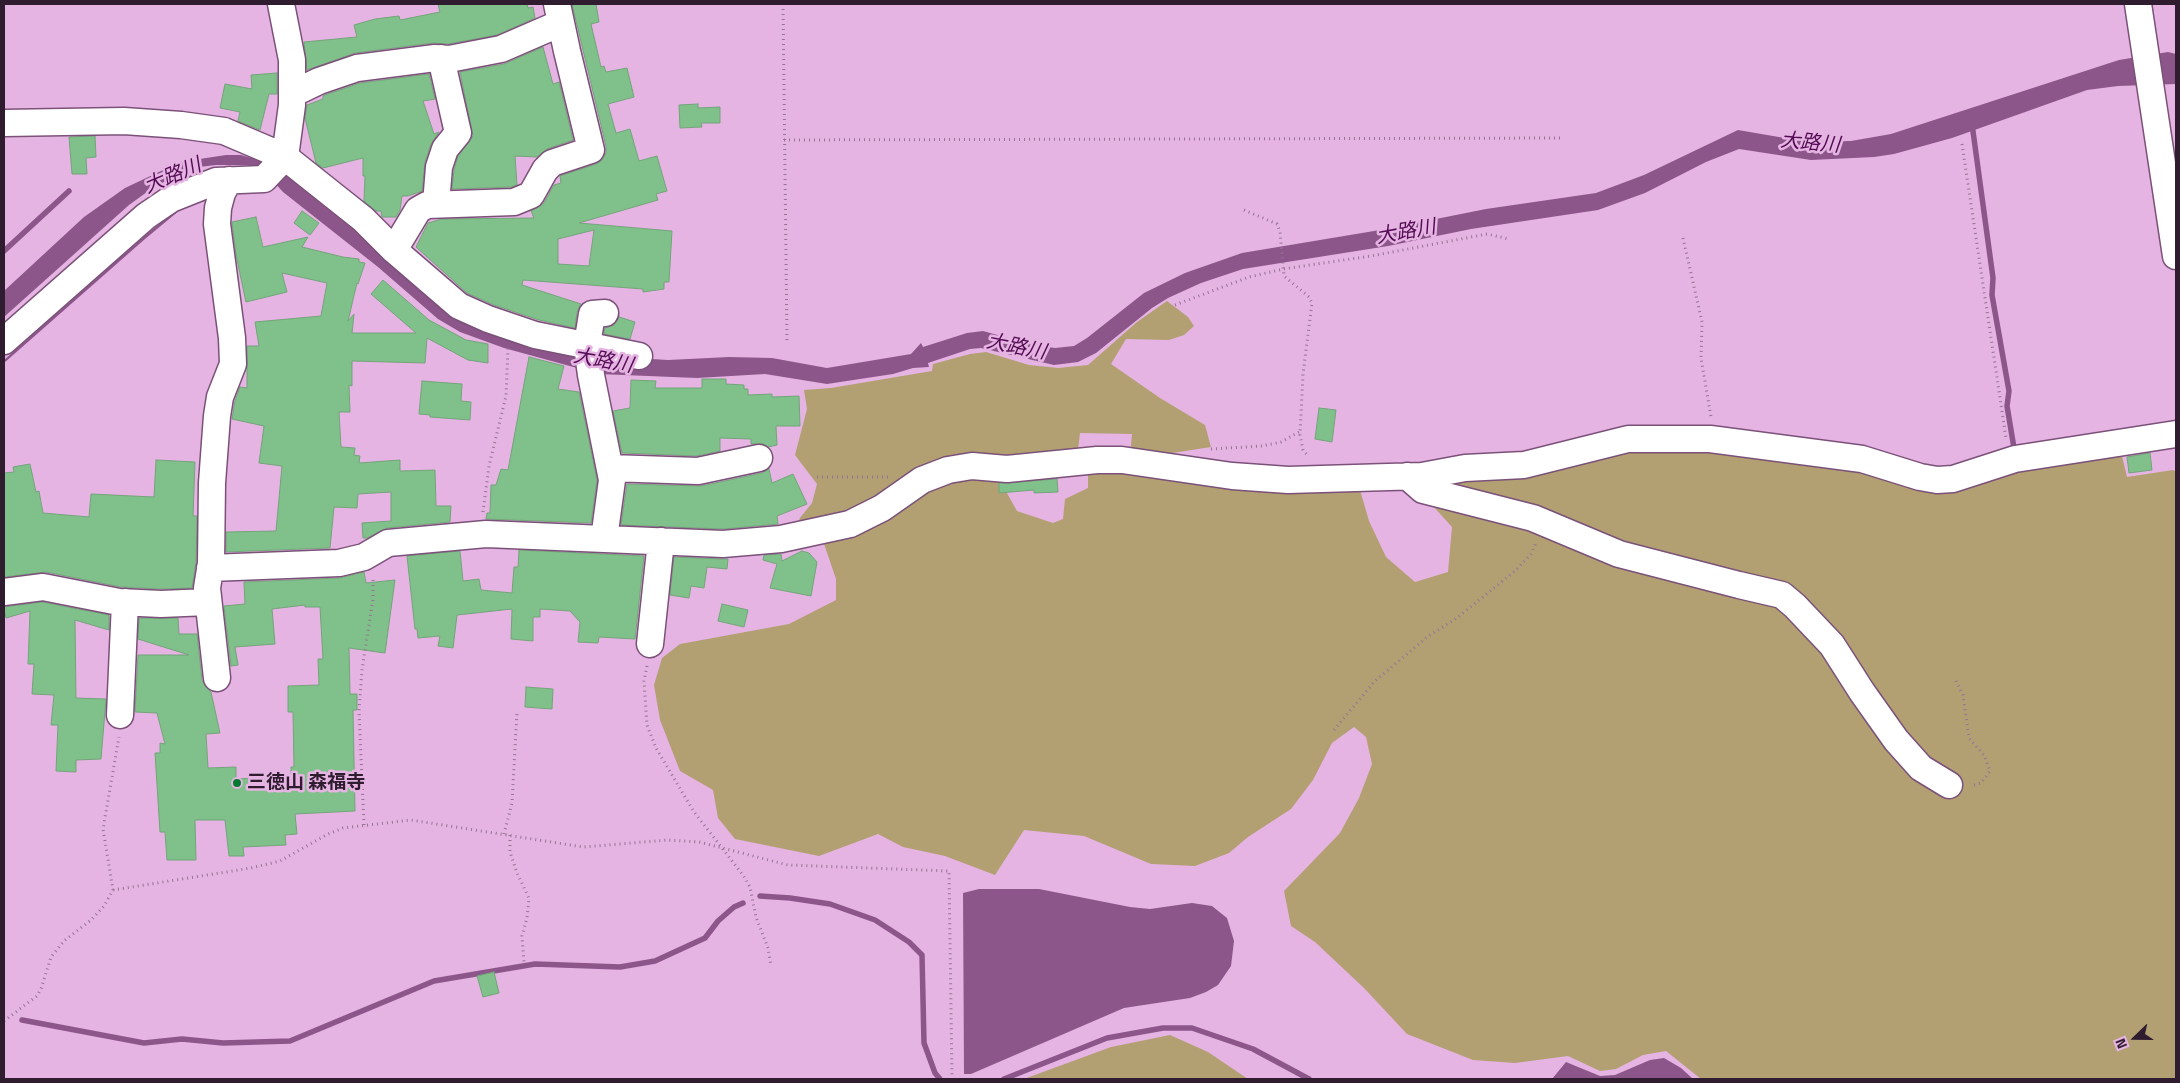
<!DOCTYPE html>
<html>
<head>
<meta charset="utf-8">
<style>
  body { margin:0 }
  #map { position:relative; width:2180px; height:1083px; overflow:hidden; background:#e5b4e2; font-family:"Titillium Web",sans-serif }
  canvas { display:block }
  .frame { position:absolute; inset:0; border:5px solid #2f1d2f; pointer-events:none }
  .north { position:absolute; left:2110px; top:1013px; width:50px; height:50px; -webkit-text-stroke:4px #e5b4e2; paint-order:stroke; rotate:248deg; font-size:14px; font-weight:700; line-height:20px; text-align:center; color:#2f1d2f }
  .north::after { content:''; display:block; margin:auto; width:18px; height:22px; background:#2f1d2f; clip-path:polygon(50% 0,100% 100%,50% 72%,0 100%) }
</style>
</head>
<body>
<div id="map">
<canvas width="2180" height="1083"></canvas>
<div class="frame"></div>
<div class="north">N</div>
</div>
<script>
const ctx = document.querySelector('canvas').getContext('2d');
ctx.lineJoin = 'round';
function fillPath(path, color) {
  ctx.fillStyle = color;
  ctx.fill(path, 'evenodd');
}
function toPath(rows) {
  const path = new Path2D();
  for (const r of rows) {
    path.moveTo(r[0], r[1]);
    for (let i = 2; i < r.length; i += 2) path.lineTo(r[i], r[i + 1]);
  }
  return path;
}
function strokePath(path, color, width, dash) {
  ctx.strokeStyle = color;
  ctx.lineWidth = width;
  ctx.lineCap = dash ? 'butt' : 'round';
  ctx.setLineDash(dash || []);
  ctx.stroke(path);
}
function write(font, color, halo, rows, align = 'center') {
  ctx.font = font + ' "Titillium Web","Noto Sans JP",sans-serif';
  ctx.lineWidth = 5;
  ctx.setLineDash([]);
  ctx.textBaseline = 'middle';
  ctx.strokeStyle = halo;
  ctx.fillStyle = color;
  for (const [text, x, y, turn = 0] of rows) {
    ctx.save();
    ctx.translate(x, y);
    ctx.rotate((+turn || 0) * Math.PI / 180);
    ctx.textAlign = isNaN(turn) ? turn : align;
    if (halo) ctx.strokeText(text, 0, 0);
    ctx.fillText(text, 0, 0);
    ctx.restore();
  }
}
const green = toPath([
  [1167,301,1188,317,1194,326,1184,335,1169,340,1126,339,1111,364,1160,398,1205,425,1211,447,1166,454,1130,457,1132,434,1080,433,1077,458,978,462,809,530,799,519,812,503,817,484,795,455,807,409,804,390,831,388,932,371,933,364,970,354,986,352,1029,365,1058,368,1088,365,1137,322],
  [1667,442,1861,465,1918,481,1945,484,1963,482,2006,467,2045,457,2120,448,2127,477,2173,470,2176,472,2176,1079,1701,1079,1666,1051,1643,1055,1616,1069,1600,1071,1568,1056,1515,1063,1473,1060,1407,1034,1364,988,1315,942,1291,926,1284,891,1340,833,1359,798,1372,764,1366,737,1354,727,1332,743,1313,780,1291,809,1248,837,1229,853,1195,866,1151,864,1084,836,1024,830,995,875,945,856,903,847,878,834,819,856,735,839,718,818,713,790,680,771,660,720,654,685,662,658,680,644,789,624,836,600,836,579,821,535,863,522,884,512,920,486,937,477,954,473,980,470,995,472,1017,511,1053,523,1063,519,1065,499,1088,488,1088,466,1130,465,1247,481,1309,484,1358,483,1369,521,1386,557,1415,582,1448,572,1452,527,1433,506,1435,497,1561,531,1620,557,1731,587,1769,594,1781,598,1795,609,1830,647,1860,696,1916,769,1949,788,1952,784,1922,764,1898,737,1864,690,1834,643,1799,604,1786,593,1771,586,1732,580,1672,564,1606,545,1578,530,1540,517,1452,495,1464,473,1540,466,1630,444],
  [1170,1035,1208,1052,1248,1079,1024,1079,1111,1047]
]);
const water = toPath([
  [2168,52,2176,54,2176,84,2118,86,2087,90,1952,138,1894,154,1874,157,1811,160,1739,149,1706,162,1645,193,1598,210,1471,229,1388,246,1243,269,1201,283,1168,298,1152,308,1096,353,1078,362,1054,365,981,348,970,349,928,363,929,367,913,368,893,374,827,384,765,374,697,378,599,374,504,348,460,332,438,319,378,267,283,192,261,168,247,165,216,165,199,167,169,179,147,192,129,205,4,317,4,291,84,217,125,188,180,162,226,155,241,155,286,168,449,308,635,358,668,360,729,357,772,358,827,368,911,354,921,343,923,347,967,333,983,331,1033,345,1055,348,1074,346,1087,338,1144,293,1185,273,1242,253,1386,229,1486,209,1596,193,1644,175,1738,130,1808,142,1851,141,1891,134,2119,60],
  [196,201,180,210,145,239,4,363,4,360,146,235,180,207],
  [979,889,1039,889,1130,907,1150,909,1192,903,1212,906,1227,918,1234,941,1231,966,1218,985,1206,992,1190,998,1124,1008,971,1074,964,1074,963,893],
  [1664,1058,1681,1068,1693,1079,1552,1079,1566,1062,1600,1076,1615,1075,1650,1060]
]);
const stream = toPath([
  [1972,124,1993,278,1992,295,2009,391,2007,406,2014,448],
  [4,251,69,191],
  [760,896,790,898,830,904,875,920,909,942,922,955,924,1043,935,1073,940,1079],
  [22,1020,144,1043,182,1039,223,1043,290,1041,434,981,535,964,620,967,655,961,705,938,718,921,734,907,743,903],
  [1004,1079,1107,1038,1163,1028,1192,1028,1253,1049,1309,1079]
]);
const building = toPath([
  [438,4,527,4,528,8,533,7,535,18,497,35,448,44,433,43,355,53,307,70,304,42,357,37,354,25,375,19,399,16,400,20,440,12,438,4],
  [572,4,596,4,599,22,591,24,601,67,604,66,606,72,627,68,634,97,608,104,616,133,630,129,639,161,657,156,667,191,656,194,658,200,579,223,672,231,669,282,664,282,664,289,643,292,643,289,523,280,522,285,581,304,577,312,575,328,539,320,494,305,467,293,416,247,428,223,442,219,534,218,531,211,544,203,554,185,561,183,560,176,596,164,602,160,606,153,606,146,572,4],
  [594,230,589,266,558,264,558,239,594,230],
  [543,47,553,84,559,82,573,140,547,149,537,157,515,156,517,185,511,187,452,189,454,170,458,156,473,136,460,72,504,64,543,47],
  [277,73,277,94,269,94,260,130,238,121,240,112,220,108,225,84,252,89,251,75,277,73],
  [429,74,435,99,423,101,434,134,439,132,431,144,425,162,422,191,408,196,402,196,400,210,396,217,382,217,381,211,376,211,364,201,365,176,363,176,363,158,323,168,316,163,305,118,307,105,323,99,323,96,325,95,360,83,429,74],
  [698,104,698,108,720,107,720,123,701,123,702,127,680,128,679,105,698,104],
  [95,136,96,157,86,158,87,174,72,174,69,137,95,136],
  [302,211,319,223,310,235,294,223,302,211],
  [256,217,263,247,308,237,302,247,343,257,359,259,359,262,365,263,358,284,357,283,348,321,354,314,352,333,416,333,371,294,383,280,429,320,466,340,488,344,488,363,468,360,427,338,425,363,352,361,352,386,349,385,350,412,339,412,341,447,355,448,354,455,360,456,359,463,400,460,400,471,435,470,436,506,451,506,450,522,387,528,367,538,363,538,362,523,391,521,391,492,358,494,357,508,334,507,330,548,226,552,226,532,276,531,282,466,259,463,264,426,232,419,235,401,240,387,247,388,247,346,259,346,255,322,321,316,327,283,282,273,287,292,246,302,236,255,232,222,256,217],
  [619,317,635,322,630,339,604,334,605,328,614,325,619,317],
  [529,357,564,366,558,389,579,392,597,480,591,523,486,519,487,513,490,513,491,485,496,485,501,469,508,470,529,357],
  [702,379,726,379,726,384,744,385,744,389,748,389,748,395,772,394,772,397,799,396,800,426,776,426,777,445,768,447,763,444,751,444,751,439,720,438,720,451,697,456,622,453,613,411,630,408,631,380,656,381,655,388,702,388,702,379],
  [422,381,462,384,461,401,471,402,470,420,430,417,430,415,419,414,422,381],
  [1319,408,1336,410,1332,442,1315,439,1319,408],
  [2150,453,2152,470,2129,473,2127,457,2150,453],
  [156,460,195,462,193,516,197,516,196,562,192,588,161,589,121,587,46,572,4,577,4,473,14,472,13,467,30,464,36,492,39,491,43,513,89,517,91,494,154,497,156,460],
  [769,469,772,483,793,474,807,504,777,516,778,524,723,529,621,525,627,484,701,486,762,473,769,469],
  [1057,479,1058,492,1034,493,1034,490,999,493,999,483,1057,479],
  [519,550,644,556,635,639,599,637,598,643,578,642,580,622,570,611,540,609,540,617,533,617,533,641,511,639,512,609,457,615,453,648,438,646,440,636,418,638,417,629,415,629,407,556,460,551,463,581,479,579,481,590,512,593,514,567,518,567,519,550],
  [802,551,809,553,817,562,811,596,770,588,777,564,763,560,764,555,781,554,782,561,802,551],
  [674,557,722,559,728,559,727,569,707,567,704,588,691,586,689,598,670,595,674,557],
  [364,572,366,583,395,580,385,653,349,648,350,694,357,694,357,710,353,710,355,811,295,814,297,834,285,835,286,845,243,847,244,856,229,856,225,820,195,820,196,860,167,860,165,832,160,832,155,753,160,753,160,743,165,744,157,713,135,712,138,655,189,655,138,639,139,618,178,618,179,634,197,634,202,680,205,686,211,692,220,733,206,734,208,768,236,767,236,779,291,776,291,767,294,767,293,712,288,712,288,686,319,685,318,659,323,659,320,607,305,607,305,605,272,609,275,644,235,647,238,665,231,666,224,606,245,604,244,582,340,578,364,572],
  [42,602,109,615,109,630,75,620,76,698,106,699,101,759,76,760,76,772,56,771,58,725,51,725,54,695,32,694,34,664,28,664,30,611,6,618,4,609,4,607,42,602],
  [722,604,748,610,744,627,718,621,722,604],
  [526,687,553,689,552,709,525,707,526,687],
  [494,972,499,993,483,997,477,976,494,972]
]);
const path = toPath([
  [783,4,787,341],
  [784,140,1563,138],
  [1962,144,2006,438],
  [1244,210,1277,224,1280,232,1284,276,1309,297,1312,303,1303,374,1300,435,1303,450,1309,457],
  [1683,238,1702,322,1701,358,1711,417],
  [1175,305,1249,277,1283,269,1371,256,1487,234,1509,239],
  [1211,449,1262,446,1281,442,1299,432],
  [817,477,888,477],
  [483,512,489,466,506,396,508,348],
  [647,666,644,681,647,725,656,748,694,812,743,875,750,887,756,917,768,948,771,966],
  [1956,681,1963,695,1969,738,1984,755,1990,771,1981,783,1971,786],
  [1334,730,1374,682,1427,637,1457,618,1515,571,1531,554,1536,543],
  [364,825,359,711,362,670,373,599,373,577],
  [504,834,512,803,517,712],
  [510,835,510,852,517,873,529,898,527,918,522,936,524,963],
  [113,890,251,868,280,861,328,834,343,828,411,820,583,847,668,840,699,842,788,865,949,871,952,1079],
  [4,1021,37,996,41,989,51,957,64,941,91,920,104,906,113,890,103,829,119,737]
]);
const minor = toPath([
  [2138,4,2176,256],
  [292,94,319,81,357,68,435,58,449,59,501,49,561,23],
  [4,123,124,121,181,125,224,131,285,157,363,219,394,250,459,306,488,319,535,335,639,356],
  [436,204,439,167,445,149,458,133,441,58],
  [394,250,418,210,427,205,514,202,531,195,545,170,552,163,591,150,567,51,557,4],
  [4,341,146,216,171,199,216,181,264,179,285,157,292,105,292,60,281,4],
  [610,468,698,471,759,458],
  [1407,476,1423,490,1533,518,1619,554,1739,585,1782,595,1795,606,1832,645,1862,692,1896,740,1921,768,1949,785],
  [604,539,612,480,591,375,587,345,592,314,605,313],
  [210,568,339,563,364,557,388,543,486,534,723,544,781,539,850,524,882,508,922,480,948,470,972,466,1007,469,1097,460,1122,460,1232,476,1288,480,1422,476,1465,468,1524,465,1628,439,1710,439,1862,459,1920,477,1937,480,1953,479,2015,459,2176,434],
  [4,592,43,587,119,602,161,604,208,602],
  [650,644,661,541],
  [217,678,207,588,211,563,212,483,217,416,220,397,233,364,232,338,217,224,218,208,222,193,229,180],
  [120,715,125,602]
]);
const markers = [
  [237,783,5,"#047a30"]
];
const poiNames = [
  ["三徳山 森福寺",247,783]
];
const waterNames = [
  ["大路川",1810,144,5],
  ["大路川",173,177,-23],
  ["大路川",1406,233,-10],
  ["大路川",1016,348,11],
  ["大路川",603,362,10]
];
fillPath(green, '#b2a073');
fillPath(water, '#8c568a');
strokePath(stream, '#8c568a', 5.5);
fillPath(building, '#80c08a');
strokePath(building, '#73a47a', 1);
strokePath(minor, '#7b5179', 29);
strokePath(path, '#967395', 3, [1, 4]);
strokePath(minor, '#fff', 26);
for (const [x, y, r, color] of markers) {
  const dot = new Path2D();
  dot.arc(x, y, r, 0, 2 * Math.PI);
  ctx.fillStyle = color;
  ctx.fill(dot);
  strokePath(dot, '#e5b4e2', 2);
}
write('bold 19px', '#2f1d2f', '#e5b4e2', poiNames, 'left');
write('italic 20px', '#530b53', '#e5b4e2', waterNames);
</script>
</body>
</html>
